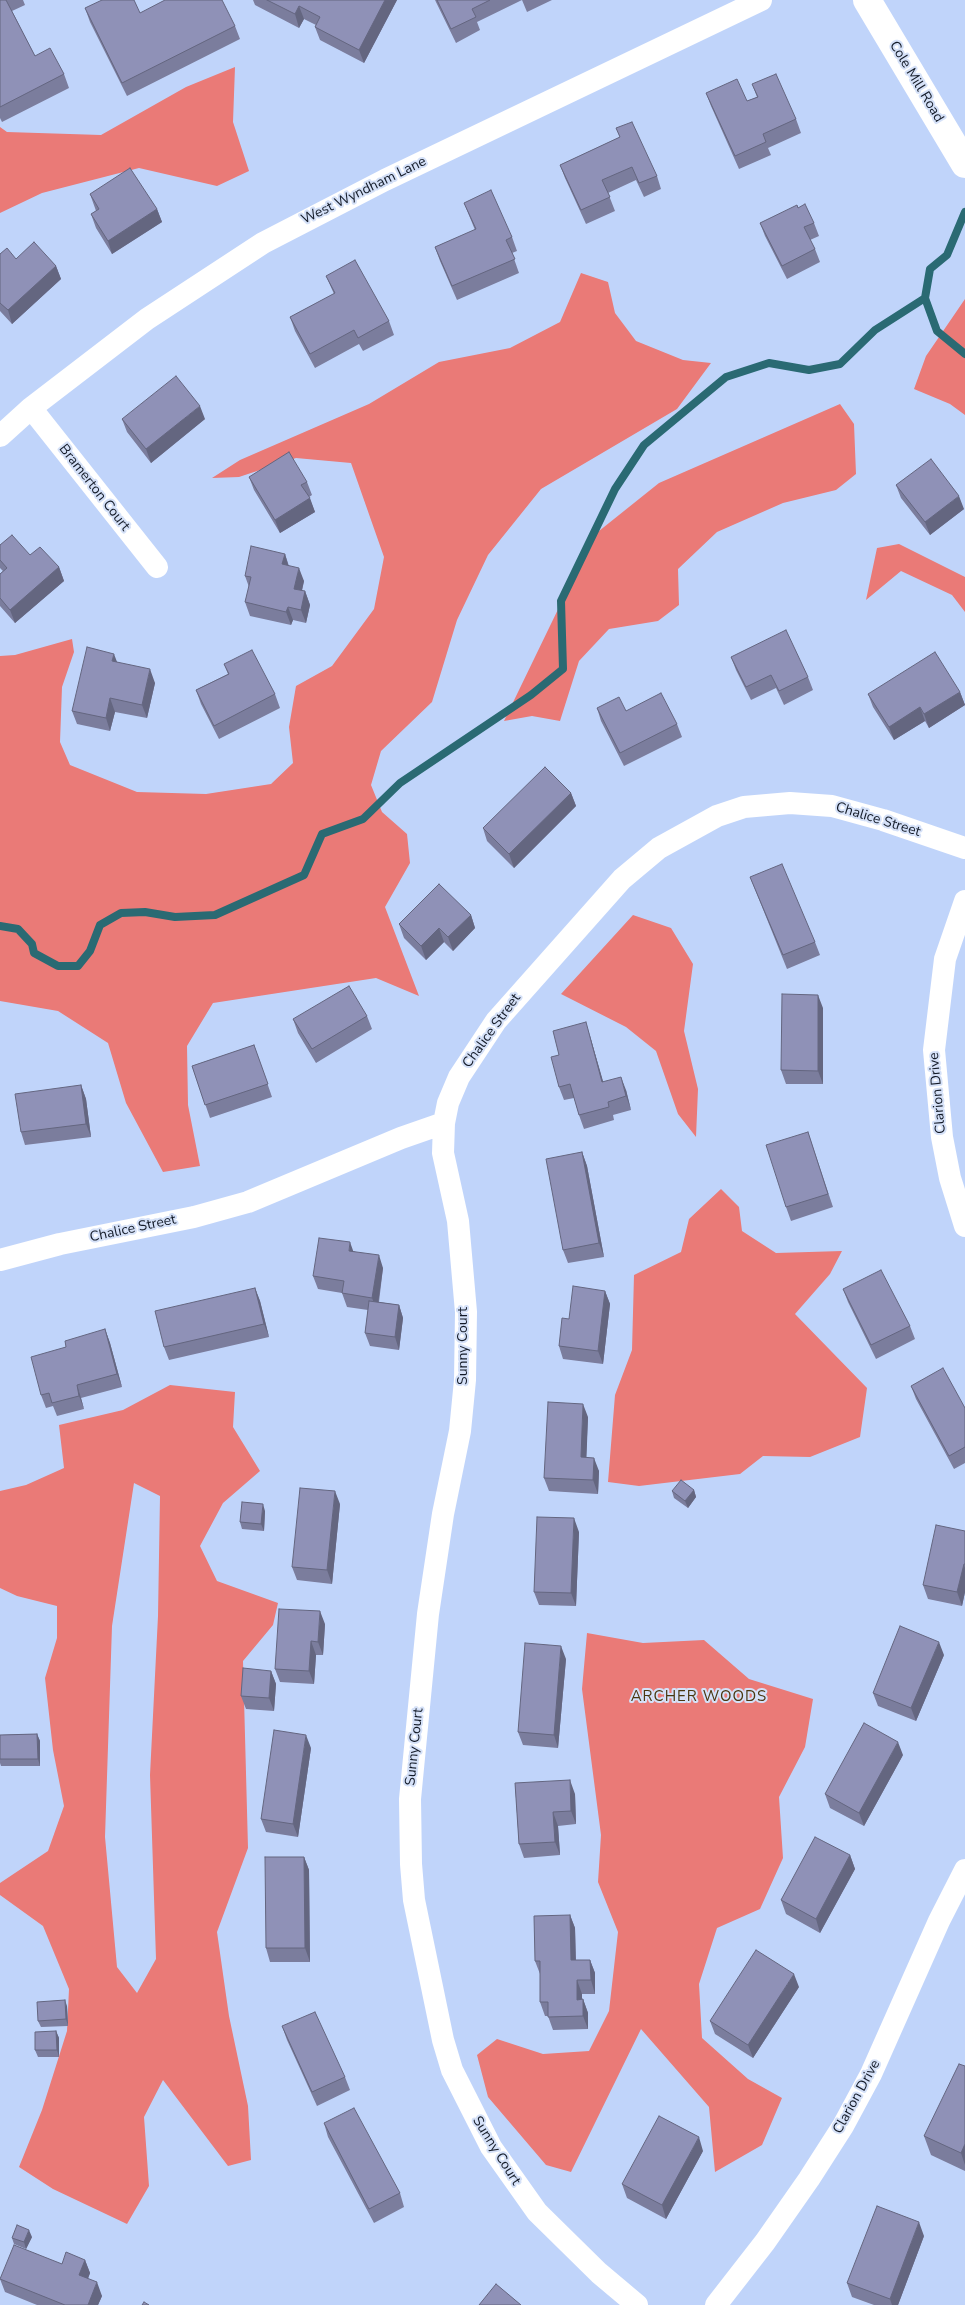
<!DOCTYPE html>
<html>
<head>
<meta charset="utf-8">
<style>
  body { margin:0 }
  canvas { display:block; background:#c0d4fa }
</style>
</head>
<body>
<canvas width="965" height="2305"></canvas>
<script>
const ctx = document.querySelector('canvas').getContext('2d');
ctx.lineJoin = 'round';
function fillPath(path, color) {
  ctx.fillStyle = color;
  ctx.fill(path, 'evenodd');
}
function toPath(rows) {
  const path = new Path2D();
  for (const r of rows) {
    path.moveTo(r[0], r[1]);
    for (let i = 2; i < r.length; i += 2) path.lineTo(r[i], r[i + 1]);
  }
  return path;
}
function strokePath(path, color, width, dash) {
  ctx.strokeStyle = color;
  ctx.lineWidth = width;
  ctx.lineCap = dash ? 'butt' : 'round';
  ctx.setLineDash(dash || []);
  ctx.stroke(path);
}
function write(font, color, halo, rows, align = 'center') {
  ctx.font = font + ' "Nunito Sans",sans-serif';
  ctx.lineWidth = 4;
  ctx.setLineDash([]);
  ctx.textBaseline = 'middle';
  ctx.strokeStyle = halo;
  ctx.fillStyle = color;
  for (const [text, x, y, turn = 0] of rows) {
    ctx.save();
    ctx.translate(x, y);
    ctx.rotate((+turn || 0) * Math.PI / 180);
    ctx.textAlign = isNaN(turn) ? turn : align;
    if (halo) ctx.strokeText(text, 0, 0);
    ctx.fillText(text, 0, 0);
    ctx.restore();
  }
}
const forest = toPath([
  [235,67,233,122,249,171,217,186,139,168,42,193,0,213,0,127,7,132,101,135,186,87],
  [581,273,608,282,615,313,636,341,683,360,711,363,677,409,541,489,488,555,457,620,432,702,381,751,371,785,382,812,407,834,410,863,385,907,419,996,376,978,213,1003,187,1046,188,1105,200,1166,163,1172,126,1103,108,1043,58,1011,0,1001,0,656,15,655,72,639,74,652,62,687,60,742,70,765,137,792,206,794,271,784,293,763,289,727,296,686,332,666,374,609,384,557,351,463,296,458,239,477,212,478,240,460,369,404,439,362,510,348,560,322],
  [965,299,965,415,950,404,914,389,926,356],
  [840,404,854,424,856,474,836,490,783,503,717,532,678,569,679,605,658,621,609,629,579,661,560,721,532,716,504,721,594,535,659,483],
  [899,544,965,577,965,612,952,595,901,571,866,600,877,548],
  [633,915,671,928,693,964,684,1031,698,1089,696,1137,678,1114,656,1051,626,1027,561,994],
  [721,1189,739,1207,742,1231,776,1253,842,1251,830,1274,795,1314,867,1388,860,1437,810,1457,763,1456,740,1474,639,1486,608,1482,615,1395,632,1350,634,1275,681,1252,689,1219],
  [170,1385,235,1392,233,1427,260,1471,223,1503,200,1546,217,1581,278,1603,273,1625,243,1661,248,1848,217,1932,229,2016,248,2106,251,2160,228,2166,163,2080,144,2117,149,2186,127,2224,53,2189,19,2167,42,2110,67,2031,69,1989,43,1926,0,1895,0,1883,48,1851,64,1806,53,1750,45,1678,57,1638,57,1606,17,1596,0,1588,0,1491,26,1485,64,1468,59,1425,123,1410],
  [134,1483,160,1496,158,1616,150,1775,156,1959,137,1993,117,1967,105,1837,112,1626],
  [587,1633,643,1643,704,1640,749,1679,813,1699,805,1747,779,1797,783,1858,760,1909,717,1928,699,1984,702,2038,748,2079,782,2098,762,2145,715,2172,709,2107,641,2029,571,2172,546,2165,488,2097,477,2055,497,2039,543,2054,589,2051,609,2011,618,1932,598,1882,601,1835,582,1689]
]);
const stream = toPath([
  [965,212,947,255,930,269,925,298,937,331,965,354],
  [0,926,18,929,32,944,34,953,58,966,78,966,90,951,100,925,121,913,145,912,175,917,215,915,304,875,322,834,363,819,400,783,531,695,563,669,561,601,615,489,644,445,726,377,769,363,809,370,840,364,875,330,925,298]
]);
const minor = toPath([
  [31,408,157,567],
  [0,436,31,408,147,319,263,243,385,180,761,0],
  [965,901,945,959,934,1050,942,1137,950,1178,965,1226],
  [0,1260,60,1244,194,1217,248,1202,401,1138,444,1123],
  [637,2305,599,2273,537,2212,491,2147,452,2070,443,2040,414,1900,411,1864,410,1799,428,1614,443,1514,460,1431,465,1380,466,1312,458,1221,443,1153,444,1123,448,1103,459,1077,496,1021,622,879,659,848,717,816,744,807,790,803,832,806,883,820,965,848],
  [716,2305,765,2242,809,2179,843,2126,871,2074,939,1921,965,1870]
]);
const tertiary = toPath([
  [867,0,965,164]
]);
const wall = toPath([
  [0,0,23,0,25,5,12,11,35,56,64,74,69,88,2,122,0,118],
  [253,0,397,0,364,63,320,40,315,27,316,25,304,19,299,28,255,5],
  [435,0,552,0,527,12,522,0,477,22,480,30,456,43],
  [85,8,140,13,235,26,240,39,127,96,90,22],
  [752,84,796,119,801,133,768,148,771,155,739,169,711,106,706,93,747,101,757,97],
  [616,128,657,176,661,189,644,197,636,180,608,193,615,211,586,224,565,178,560,165,620,137],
  [90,194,157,209,162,222,112,254,96,228,91,214,96,211,95,208],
  [464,203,512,237,517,251,512,253,519,273,457,300,440,261,435,247,475,230],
  [798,208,814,223,819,236,810,240,815,249,820,262,787,279,765,236,760,223],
  [0,254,16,259,56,266,61,279,12,324,0,311],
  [326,276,389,321,394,335,363,351,359,344,315,368,295,331,290,317,334,294],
  [122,419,205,419,151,463,127,432],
  [249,477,307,482,312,495,309,497,315,512,280,533,254,490],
  [896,485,964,509,930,535,901,498],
  [0,545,30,555,59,567,64,581,15,623,0,606,0,574,3,571,0,568],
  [285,554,289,566,304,581,302,591,305,591,310,605,306,623,293,620,291,625,250,616,245,602,249,587,245,576],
  [731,657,808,677,813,690,784,705,776,688,751,700,736,670],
  [117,662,155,683,147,718,115,712,110,731,77,724,72,711],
  [224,664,275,694,280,708,219,739,201,704,196,690,228,674],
  [960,692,965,705,929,728,925,721,894,740,873,707,868,694],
  [597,708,626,711,677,724,682,737,624,766,601,721],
  [571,793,576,806,514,868,487,841,483,828],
  [750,877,815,942,820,955,787,969],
  [471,915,475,928,453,951,444,942,426,960,404,938,399,924],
  [823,1008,823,1084,786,1084,781,1070],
  [367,1016,372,1029,316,1063,298,1033,293,1019],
  [590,1036,603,1082,626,1090,631,1110,613,1115,614,1120,584,1129,579,1115,574,1098,564,1100,559,1087,559,1055],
  [254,1045,272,1097,210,1118,192,1066],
  [81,1085,86,1099,91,1137,25,1145,21,1132],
  [808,1132,833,1207,791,1221,786,1207],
  [582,1152,587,1166,604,1257,568,1263,563,1250],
  [354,1251,383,1268,379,1302,399,1305,403,1318,399,1350,370,1346,365,1333,368,1310,347,1307,342,1293,318,1289,313,1276],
  [255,1288,260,1301,269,1337,169,1360,164,1347],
  [843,1289,910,1326,915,1339,876,1359,848,1302],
  [605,1291,610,1304,603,1364,563,1359,559,1346,569,1319],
  [105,1329,110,1343,122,1387,81,1398,84,1409,57,1416,53,1406,46,1408,41,1395,66,1347],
  [911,1386,965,1408,965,1463,954,1469,916,1399],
  [588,1417,586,1457,599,1471,598,1494,549,1491,544,1478],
  [694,1490,696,1497,688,1508,674,1498,672,1491],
  [340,1504,332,1584,297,1580,292,1567],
  [265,1511,264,1531,242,1529,240,1522],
  [965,1531,965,1592,962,1606,928,1599,923,1585],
  [579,1532,576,1606,539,1605,534,1592],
  [325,1624,323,1655,316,1655,314,1684,280,1682,275,1669],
  [944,1655,916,1721,878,1706,873,1693],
  [566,1659,558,1748,523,1745,518,1732],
  [271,1671,276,1684,274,1711,246,1709,241,1696],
  [37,1734,40,1741,40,1766,1,1766,0,1763,0,1735],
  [311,1748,298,1837,266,1832,261,1819],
  [903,1755,864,1826,830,1808,825,1794],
  [515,1783,575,1794,576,1824,558,1826,560,1855,524,1858,519,1844],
  [850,1855,855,1869,820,1933,786,1914,781,1900],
  [304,1857,309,1870,310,1962,270,1962,266,1948],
  [570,1915,575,1928,576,1960,590,1960,595,1973,595,1994,582,1994,582,1999,583,1999,588,2013,588,2029,553,2030,548,2016,545,2016,540,2002,540,1974,535,1961],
  [799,1987,753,2058,715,2034,710,2021],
  [67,2006,68,2026,41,2027,38,2021],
  [282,2026,345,2077,350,2090,317,2106,287,2040],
  [56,2031,59,2038,59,2057,38,2057,35,2050],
  [965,2066,965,2171,931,2155,924,2136],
  [324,2123,400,2193,404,2207,374,2223,328,2137],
  [703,2151,666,2219,627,2198,622,2184],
  [924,2236,898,2305,874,2305,852,2297,847,2283],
  [32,2237,26,2249,14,2244,12,2238],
  [85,2260,90,2273,88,2279,102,2296,98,2305,37,2305,5,2292,0,2279,62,2264]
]);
const shadedWall = toPath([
  [385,0,397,0,364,63,359,50],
  [299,6,304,19,299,28,295,14],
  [157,209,162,222,112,254,108,241],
  [56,266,61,279,12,324,8,310],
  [200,406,205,419,151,463,146,449],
  [959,496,964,509,930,535,925,522],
  [310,498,315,512,280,533,275,520],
  [285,554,289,568,282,564],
  [59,567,64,581,15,623,10,610],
  [299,568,304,581,299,602,294,589],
  [305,591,310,605,306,623,301,610],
  [288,607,293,620,291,625,286,612],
  [114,654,119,667,112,661],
  [150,669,155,683,147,718,142,705],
  [960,692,965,705,929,728,924,714],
  [110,698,115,712,110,731,106,718],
  [920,707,925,721,894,740,889,727],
  [571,793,576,806,514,868,509,854],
  [471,915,475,928,453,951,448,937],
  [439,928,444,942,426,960,421,946],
  [818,995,823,1008,823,1084,818,1071],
  [586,1022,590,1036,607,1095,602,1082],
  [621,1077,626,1090,631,1110,626,1096],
  [81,1085,86,1099,91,1137,86,1124],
  [582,1152,587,1166,604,1257,599,1243],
  [350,1242,355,1256,349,1251],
  [379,1255,383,1268,377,1311,372,1298],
  [255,1288,260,1301,269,1337,264,1324],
  [605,1291,610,1304,603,1364,598,1351],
  [399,1305,403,1318,399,1350,395,1337],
  [105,1329,110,1343,122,1387,117,1374],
  [77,1385,81,1398,84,1409,79,1396],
  [583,1404,588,1417,586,1470,581,1457],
  [594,1458,599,1471,598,1494,593,1480],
  [694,1490,696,1497,688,1508,685,1501],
  [335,1491,340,1504,332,1584,327,1570],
  [263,1504,265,1511,264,1531,261,1524],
  [574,1518,579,1532,576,1606,571,1593],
  [964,1564,965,1568,965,1592,962,1606,957,1592],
  [320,1611,325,1624,323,1655,318,1642],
  [311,1641,316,1655,314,1684,309,1671],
  [939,1642,944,1655,916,1721,911,1708],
  [561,1646,566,1659,558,1748,554,1735],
  [271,1671,276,1684,274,1711,269,1698],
  [37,1734,40,1741,40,1766,38,1759],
  [306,1735,311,1748,298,1837,293,1824],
  [898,1742,903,1755,864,1826,859,1813],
  [570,1780,575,1794,576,1824,571,1811],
  [553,1812,558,1826,560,1855,555,1842],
  [850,1855,855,1869,820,1933,816,1919],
  [304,1857,309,1870,310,1962,305,1948],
  [570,1915,575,1928,576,1973,571,1960],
  [590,1960,595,1973,595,1994,591,1980],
  [794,1974,799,1987,753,2058,748,2045],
  [577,1980,582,1994,582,2013,577,2000],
  [583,1999,588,2013,588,2029,583,2016],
  [65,2000,67,2006,68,2026,66,2019],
  [56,2031,59,2038,59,2057,57,2050],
  [699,2137,703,2151,666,2219,662,2205],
  [965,2144,965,2165,961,2153],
  [919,2222,924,2236,898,2305,892,2305,890,2299],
  [29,2230,32,2237,26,2249,24,2242],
  [85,2260,90,2273,84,2288,79,2275],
  [97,2282,102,2296,98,2305,88,2305]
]);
const building = toPath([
  [0,0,6,0,35,56,50,48,64,74,0,107,0,0],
  [102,0,134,0,140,13,165,0,222,0,235,26,122,83,85,8,102,0],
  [267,0,385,0,359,50,315,27,320,17,299,6,295,14,267,0],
  [437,0,490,0,472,9,476,17,451,29,437,0],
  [776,74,796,119,763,134,766,142,735,156,706,93,737,79,747,101,758,97,752,84,776,74],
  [632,122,657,176,639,183,632,167,602,180,610,197,581,210,560,165,620,137,616,128,632,122],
  [130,168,157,209,108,241,91,214,99,209,90,194,130,168],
  [491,190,512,237,506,240,515,259,452,286,435,247,476,229,464,203,491,190],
  [805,204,814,223,804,227,815,249,782,266,760,223,797,205,798,208,805,204],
  [34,242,56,266,8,310,0,303,0,254,7,248,16,259,34,242],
  [355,260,389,321,358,338,354,330,310,354,290,317,335,293,326,276,355,260],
  [176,376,200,406,146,449,122,419,176,376],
  [289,452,307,482,301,485,310,498,275,520,249,477,289,452],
  [931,459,959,496,925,522,896,485,931,459],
  [12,535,30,555,40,547,59,567,10,610,0,598,0,574,7,568,0,560,0,545,12,535],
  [251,546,285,554,282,564,299,568,294,589,305,591,301,610,288,607,286,612,245,602,251,577,245,576,251,546],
  [786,630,808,677,779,691,771,675,746,687,731,657,786,630],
  [87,647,114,654,112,661,150,669,142,705,110,698,106,718,72,711,87,647],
  [252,650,275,694,214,726,196,690,229,674,224,664,252,650],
  [935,652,960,692,924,714,920,707,889,727,868,694,935,652],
  [661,693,677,724,620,753,597,708,619,697,626,711,661,693],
  [545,767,571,793,509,854,483,828,545,767],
  [782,864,815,942,783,955,750,877,782,864],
  [439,884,471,915,448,937,439,928,421,946,399,924,439,884],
  [349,986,367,1016,312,1049,293,1019,349,986],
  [782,994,818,995,818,1071,781,1070,782,994],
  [586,1022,602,1082,621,1077,626,1096,608,1102,609,1107,579,1115,570,1084,559,1087,551,1057,559,1055,553,1031,586,1022],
  [254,1045,268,1084,205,1105,192,1066,254,1045],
  [81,1085,86,1124,21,1132,15,1094,81,1085],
  [808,1132,828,1194,786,1207,766,1145,808,1132],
  [582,1152,599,1243,563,1250,546,1159,582,1152],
  [319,1238,350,1242,349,1251,379,1255,372,1298,342,1293,344,1281,313,1276,319,1238],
  [881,1270,910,1326,871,1345,843,1289,881,1270],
  [573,1286,605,1291,598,1351,559,1346,562,1318,569,1319,573,1286],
  [255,1288,264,1324,164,1347,155,1311,255,1288],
  [369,1301,399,1305,395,1337,365,1333,369,1301],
  [105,1329,117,1374,77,1385,79,1396,52,1403,49,1393,41,1395,31,1357,66,1347,65,1341,105,1329],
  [943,1368,965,1408,965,1447,949,1456,911,1386,943,1368],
  [548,1402,583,1404,581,1457,594,1458,593,1480,544,1478,548,1402],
  [681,1480,694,1490,685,1501,672,1491,681,1480],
  [300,1488,335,1491,327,1570,292,1567,300,1488],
  [242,1502,263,1504,261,1524,240,1522,242,1502],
  [537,1517,574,1518,571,1593,534,1592,537,1517],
  [936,1525,965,1531,965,1564,964,1564,957,1592,923,1585,936,1525],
  [279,1609,320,1611,318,1642,311,1641,309,1671,275,1669,279,1609],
  [900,1626,939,1642,911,1708,873,1693,900,1626],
  [525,1643,561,1646,554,1735,518,1732,525,1643],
  [243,1668,271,1671,269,1698,241,1696,243,1668],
  [864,1723,898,1742,859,1813,825,1794,864,1723],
  [274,1730,306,1735,293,1824,261,1819,274,1730],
  [37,1734,38,1759,0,1759,0,1735,37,1734],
  [570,1780,571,1811,553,1812,555,1842,519,1844,515,1783,570,1780],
  [815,1837,850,1855,816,1919,781,1900,815,1837],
  [265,1857,304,1857,305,1948,266,1948,265,1857],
  [570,1915,571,1960,590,1960,591,1980,577,1980,577,2000,583,1999,583,2016,548,2017,548,2002,540,2002,540,1961,535,1961,534,1916,570,1915],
  [756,1950,794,1974,748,2045,710,2021,756,1950],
  [65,2000,66,2019,38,2021,37,2002,65,2000],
  [315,2012,345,2077,312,2092,282,2026,315,2012],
  [56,2031,57,2050,35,2050,35,2032,56,2031],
  [959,2064,965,2066,965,2144,961,2153,924,2136,959,2064],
  [354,2108,400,2193,369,2209,324,2123,354,2108],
  [659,2116,699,2137,662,2205,622,2184,659,2116],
  [877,2206,919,2222,890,2299,847,2283,877,2206],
  [17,2225,29,2230,24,2242,12,2238,17,2225],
  [14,2245,62,2264,66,2252,85,2260,79,2275,97,2282,88,2305,65,2305,0,2279,14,2245],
  [496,2284,521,2305,479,2305,496,2284],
  [144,2302,149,2305,142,2305,144,2302]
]);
const streetNames = [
  ["Cole Mill Road",916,82,59],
  ["West Wyndham Lane",364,191,-26],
  ["Bramerton Court",94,488,52],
  ["Chalice Street",878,820,17],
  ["Chalice Street",492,1031,-54],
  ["Clarion Drive",938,1093,-95],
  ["Chalice Street",133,1229,-12],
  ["Sunny Court",464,1346,-90],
  ["Sunny Court",415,1747,-84],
  ["Clarion Drive",857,2097,-61],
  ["Sunny Court",496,2151,58]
];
const neighbourhoodNames = [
  ["ARCHER WOODS",699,1697]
];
fillPath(forest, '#ea7a77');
strokePath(stream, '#2a6a73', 8);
strokePath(minor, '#fff', 22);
strokePath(tertiary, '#fff', 28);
fillPath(wall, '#7b7d9d');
fillPath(shadedWall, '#646680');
fillPath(building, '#8f91b7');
strokePath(building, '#646680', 1);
write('14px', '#131a27', '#d5e1f8', streetNames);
ctx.letterSpacing = '1px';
write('15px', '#49360f', '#d5e1f8', neighbourhoodNames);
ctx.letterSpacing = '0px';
</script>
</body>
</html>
